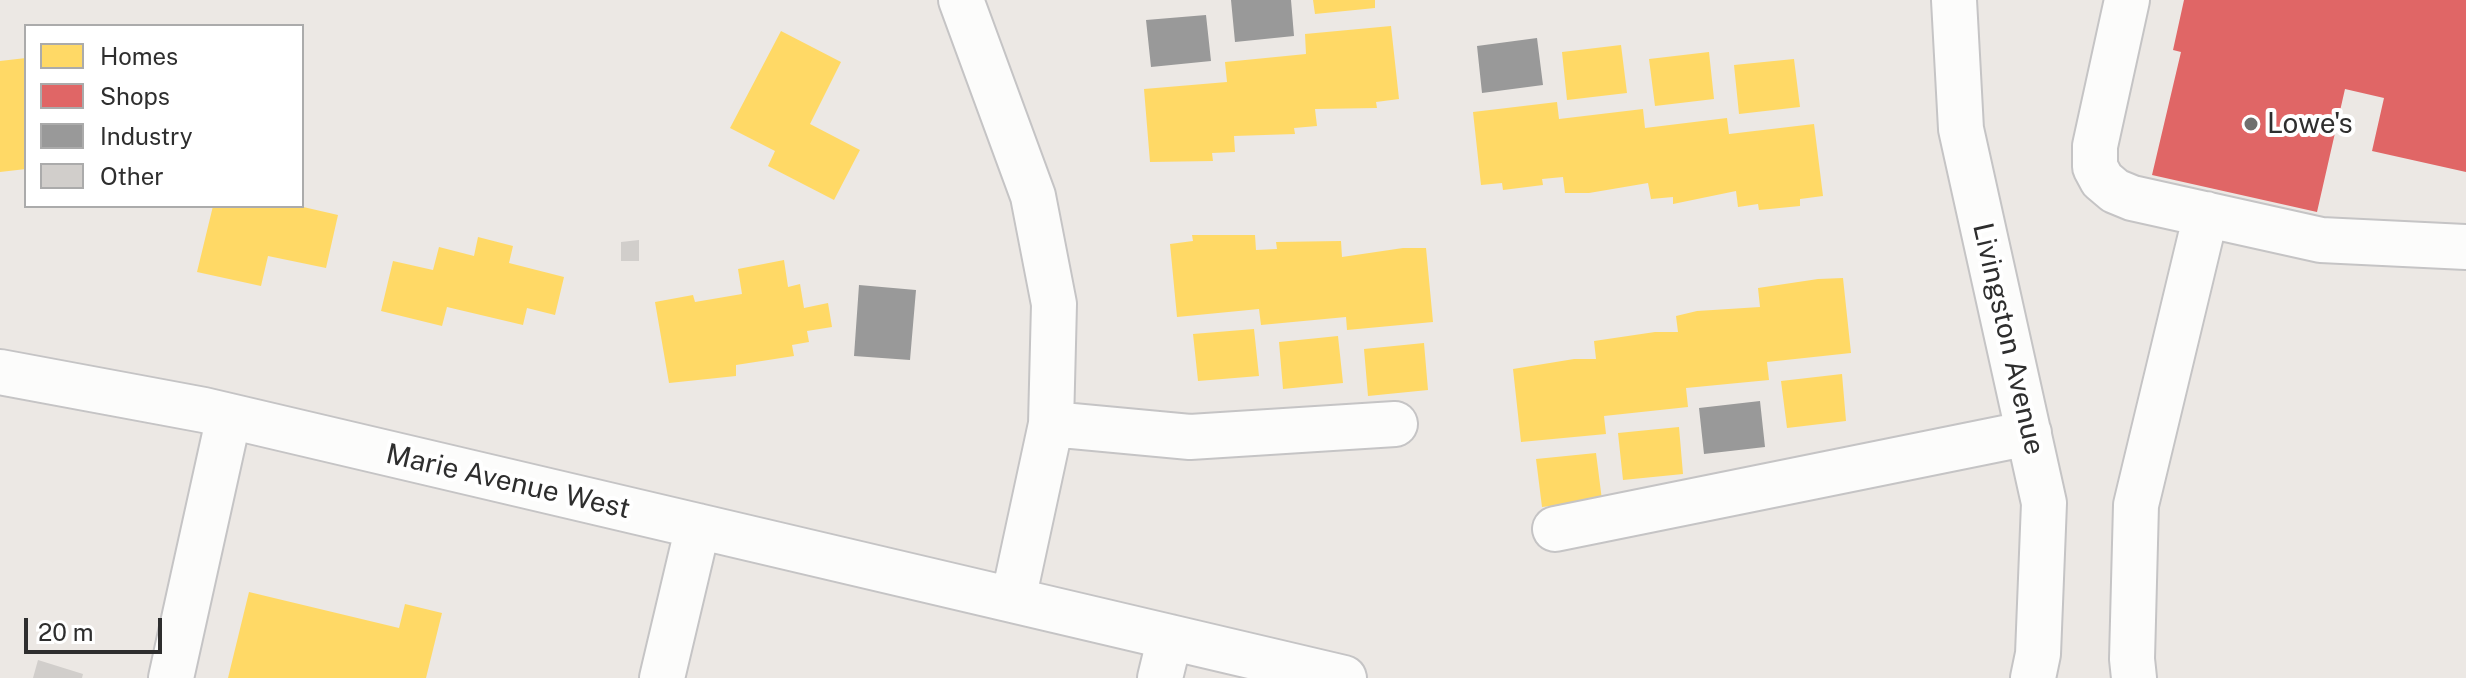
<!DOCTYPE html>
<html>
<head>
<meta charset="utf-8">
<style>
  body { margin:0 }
  #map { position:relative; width:2466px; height:678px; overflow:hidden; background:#ece8e4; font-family:"Public Sans",sans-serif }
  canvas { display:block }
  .legend { position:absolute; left:24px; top:24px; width:280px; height:184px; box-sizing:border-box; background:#fff; border:2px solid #ababab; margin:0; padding:10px 14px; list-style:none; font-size:24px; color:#2e2e2e }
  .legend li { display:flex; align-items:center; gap:16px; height:40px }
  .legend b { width:40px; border:2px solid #ababab }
  .scale { position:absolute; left:24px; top:618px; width:138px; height:36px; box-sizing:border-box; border:4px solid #2e2e2e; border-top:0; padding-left:10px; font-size:24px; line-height:28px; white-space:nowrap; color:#2e2e2e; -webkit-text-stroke:6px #fff; paint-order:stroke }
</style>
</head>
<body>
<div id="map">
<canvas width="2466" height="678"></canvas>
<ul class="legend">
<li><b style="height:22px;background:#ffd966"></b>Homes</li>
<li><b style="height:22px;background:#e06666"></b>Shops</li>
<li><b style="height:22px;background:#999"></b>Industry</li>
<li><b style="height:22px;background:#d1cecb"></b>Other</li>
</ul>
<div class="scale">20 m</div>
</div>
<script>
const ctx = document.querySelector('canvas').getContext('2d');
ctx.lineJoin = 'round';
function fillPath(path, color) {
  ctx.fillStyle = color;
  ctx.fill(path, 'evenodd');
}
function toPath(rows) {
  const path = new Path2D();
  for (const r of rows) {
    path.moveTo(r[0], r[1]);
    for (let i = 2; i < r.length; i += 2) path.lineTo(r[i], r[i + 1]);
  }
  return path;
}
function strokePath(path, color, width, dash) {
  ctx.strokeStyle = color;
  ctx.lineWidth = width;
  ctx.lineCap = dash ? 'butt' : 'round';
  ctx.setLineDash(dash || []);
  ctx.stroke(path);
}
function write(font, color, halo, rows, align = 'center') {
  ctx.font = font + ' "Public Sans",sans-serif';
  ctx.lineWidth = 8;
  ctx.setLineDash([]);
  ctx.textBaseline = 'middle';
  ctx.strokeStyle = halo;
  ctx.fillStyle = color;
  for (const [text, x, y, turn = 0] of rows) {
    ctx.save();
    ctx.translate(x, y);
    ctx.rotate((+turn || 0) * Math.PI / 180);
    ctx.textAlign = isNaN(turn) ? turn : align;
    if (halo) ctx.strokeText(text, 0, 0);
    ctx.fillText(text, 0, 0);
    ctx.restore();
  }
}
const homes = toPath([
  [1313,0,1375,0,1375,8,1315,14],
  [1391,26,1399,99,1376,102,1377,108,1315,109,1317,126,1294,128,1295,134,1234,136,1235,152,1212,153,1213,161,1150,162,1144,89,1227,82,1225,62,1306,54,1305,34],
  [781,31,841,62,810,124,860,150,834,200,768,166,775,151,730,128],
  [1621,45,1627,93,1567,100,1562,52],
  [1709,52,1714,99,1655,106,1649,59],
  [26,58,26,169,0,172,0,61],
  [1794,59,1800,107,1739,114,1734,65],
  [1557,102,1559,119,1643,109,1645,128,1727,118,1729,134,1814,124,1823,196,1800,199,1800,206,1759,210,1758,204,1738,207,1736,191,1673,204,1673,197,1651,199,1648,183,1589,193,1565,193,1563,177,1542,179,1543,185,1503,190,1502,183,1481,185,1473,112],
  [213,206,299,206,338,215,326,268,268,256,261,286,197,272],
  [1192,235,1255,235,1256,250,1277,249,1276,242,1341,241,1342,257,1403,248,1426,248,1433,322,1347,330,1346,317,1261,325,1259,309,1177,317,1170,244,1193,241],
  [478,237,513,246,509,263,564,277,555,315,527,308,523,325,447,307,442,326,381,311,393,261,433,270,439,247,474,256],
  [784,260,788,287,800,284,804,308,828,303,832,327,807,331,809,342,792,345,794,356,736,365,736,376,669,383,655,302,693,295,695,302,742,294,738,269],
  [1843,278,1851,353,1767,362,1769,380,1686,388,1688,407,1604,416,1606,434,1521,442,1513,369,1574,359,1596,359,1594,341,1655,332,1678,332,1676,316,1697,311,1760,307,1758,288,1818,279],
  [1254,329,1259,376,1198,381,1193,334],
  [1338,336,1343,383,1283,389,1279,342],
  [1424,343,1428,390,1368,396,1364,349],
  [1842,374,1846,421,1787,428,1781,381],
  [1679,427,1683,474,1623,480,1618,433],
  [1596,453,1602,500,1542,507,1536,459],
  [249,592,399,628,405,604,442,613,426,678,228,678]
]);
const shops = toPath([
  [2184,0,2466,0,2466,172,2372,151,2384,98,2345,89,2317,212,2152,175,2181,52,2173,50]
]);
const industry = toPath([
  [1231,0,1291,0,1294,36,1235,42],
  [1206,15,1211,61,1151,67,1146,20],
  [1537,38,1543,85,1482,93,1477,46],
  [859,285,916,290,910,360,854,356],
  [1760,401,1765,447,1704,454,1699,408]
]);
const building = toPath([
  [639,240,639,261,621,261,621,242],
  [38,660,83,674,82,678,33,678]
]);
const minor = toPath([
  [961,0,1033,196,1054,304,1051,424,1013,600],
  [1954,0,1961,129,2044,503,2038,654,2033,678],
  [2127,0,2095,146,2095,167,2102,180,2115,191,2132,198,2321,240,2466,247],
  [0,372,204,410,1344,678],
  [1051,424,1190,437,1395,424],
  [1555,529,2029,433],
  [171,678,229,416],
  [662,678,698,526],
  [1160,678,1170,637],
  [2134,678,2132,659,2136,505,2206,214]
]);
const markers = [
  [2251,124,8,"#706f6e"]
];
const poiNames = [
  ["Lowe's",2267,124]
];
const streetNames = [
  ["Livingston Avenue",2008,339,77],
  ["Marie Avenue West",508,482,13]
];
fillPath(homes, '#ffd966');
fillPath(shops, '#e06666');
fillPath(industry, '#999');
fillPath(building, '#d1cecb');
strokePath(minor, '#c5c4c5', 48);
strokePath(minor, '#fcfcfb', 44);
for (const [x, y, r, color] of markers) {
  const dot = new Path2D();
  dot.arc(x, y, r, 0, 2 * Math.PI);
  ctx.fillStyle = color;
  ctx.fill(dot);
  strokePath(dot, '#fff', 3);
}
write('28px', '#2e2e2e', '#fff', poiNames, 'left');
write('28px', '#2e2e2e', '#fff', streetNames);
</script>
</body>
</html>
